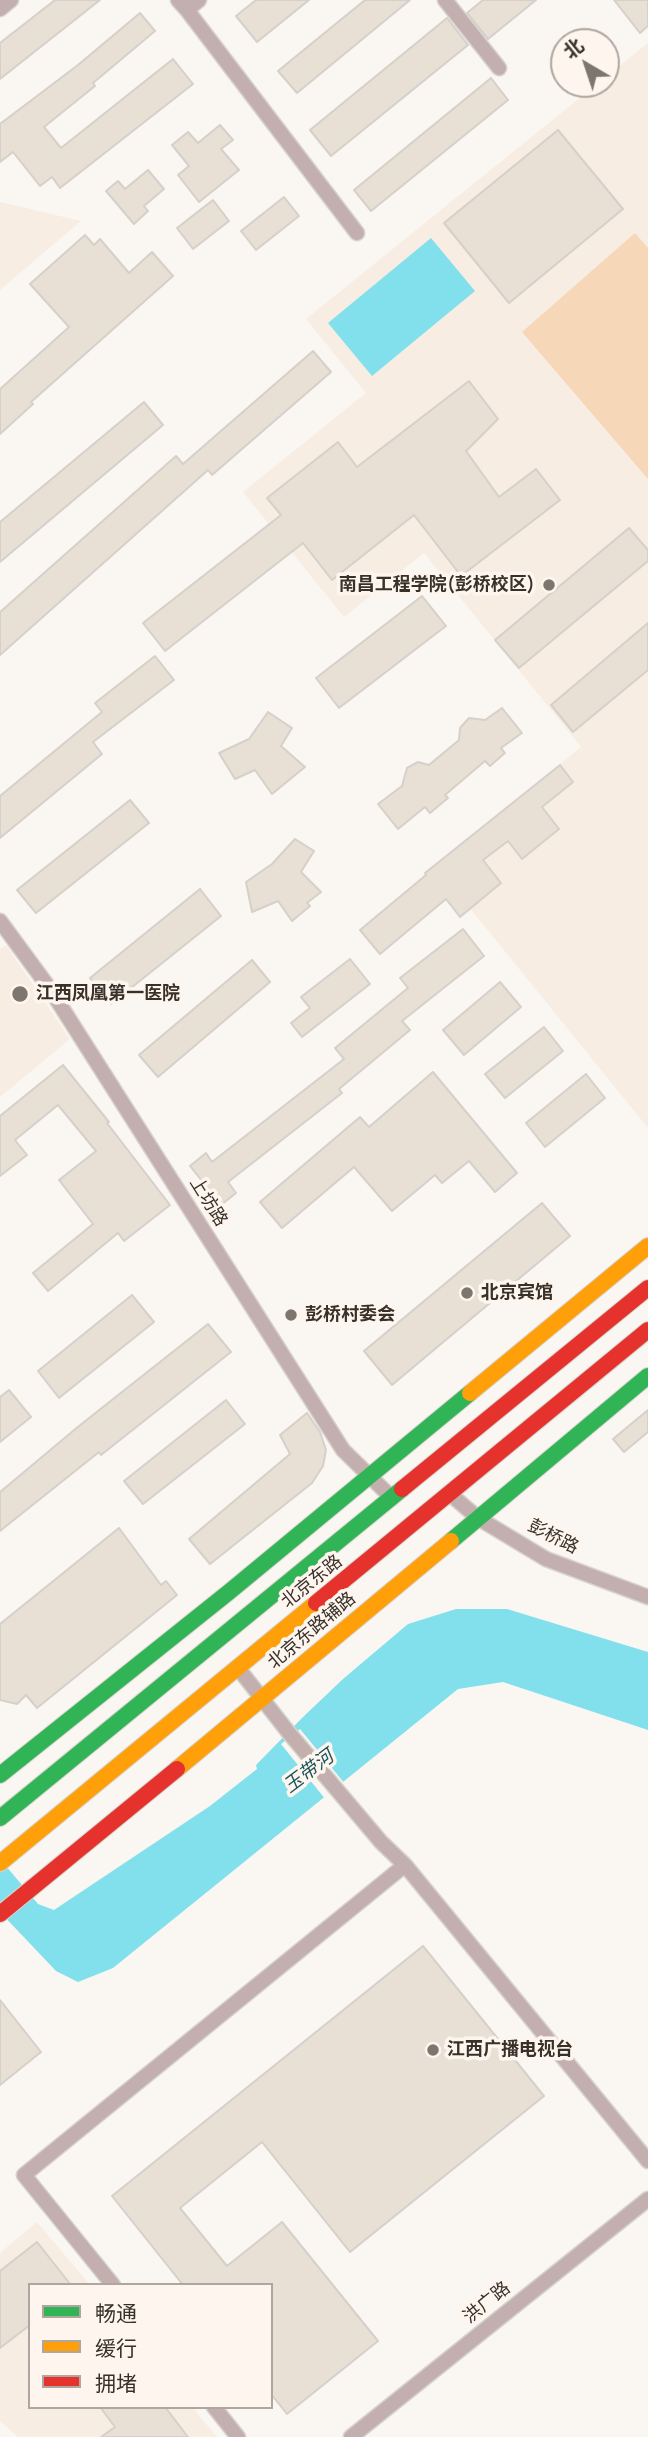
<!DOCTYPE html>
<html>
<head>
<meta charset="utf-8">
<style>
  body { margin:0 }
  #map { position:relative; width:648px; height:2437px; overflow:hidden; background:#faf6f2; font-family:Manrope,"Noto Sans SC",sans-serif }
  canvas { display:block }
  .legend { position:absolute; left:28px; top:2283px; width:245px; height:126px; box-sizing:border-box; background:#fef6ee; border:2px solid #afa79f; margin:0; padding:9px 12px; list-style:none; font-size:21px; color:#383129 }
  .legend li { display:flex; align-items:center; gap:14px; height:35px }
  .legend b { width:35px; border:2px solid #afa79f }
  .north { position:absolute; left:550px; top:28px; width:70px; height:70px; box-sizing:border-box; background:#fef6ee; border:2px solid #afa79f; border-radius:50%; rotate:321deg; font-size:19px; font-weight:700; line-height:28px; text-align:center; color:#383129 }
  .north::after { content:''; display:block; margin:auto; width:24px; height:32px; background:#7c766f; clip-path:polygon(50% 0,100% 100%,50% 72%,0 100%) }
</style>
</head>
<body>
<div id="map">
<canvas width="648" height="2437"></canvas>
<ul class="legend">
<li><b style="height:9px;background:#30b455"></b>畅通</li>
<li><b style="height:9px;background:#ff9f0a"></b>缓行</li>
<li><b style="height:9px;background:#e5322d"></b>拥堵</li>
</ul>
<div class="north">北</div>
</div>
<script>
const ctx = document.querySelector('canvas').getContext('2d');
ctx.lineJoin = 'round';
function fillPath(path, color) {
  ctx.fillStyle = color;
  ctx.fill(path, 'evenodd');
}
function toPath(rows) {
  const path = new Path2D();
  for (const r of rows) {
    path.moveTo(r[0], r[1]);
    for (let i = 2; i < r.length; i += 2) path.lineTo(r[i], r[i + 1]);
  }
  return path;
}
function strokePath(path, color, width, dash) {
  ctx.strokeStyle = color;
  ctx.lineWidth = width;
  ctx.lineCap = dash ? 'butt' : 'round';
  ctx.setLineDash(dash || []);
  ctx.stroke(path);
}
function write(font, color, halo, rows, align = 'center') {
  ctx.font = font + ' Manrope,"Noto Sans SC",sans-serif';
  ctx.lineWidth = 7;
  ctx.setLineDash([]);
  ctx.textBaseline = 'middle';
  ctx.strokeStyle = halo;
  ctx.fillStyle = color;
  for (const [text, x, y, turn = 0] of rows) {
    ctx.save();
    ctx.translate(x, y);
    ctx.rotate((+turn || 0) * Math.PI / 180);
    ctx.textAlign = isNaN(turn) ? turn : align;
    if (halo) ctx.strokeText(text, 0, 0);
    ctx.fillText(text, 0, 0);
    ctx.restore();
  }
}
const built = toPath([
  [648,43,648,1128,435,865,581,747,424,553,344,617,243,492,366,393,306,319,597,84,606,84,606,77],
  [0,202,81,221,0,290],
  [6,945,70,1039,0,1097,0,949],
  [37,2222,90,2285,30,2285,30,2407,192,2407,217,2437,18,2437,0,2421,0,2253]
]);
const green = toPath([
  [635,233,648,248,648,479,522,332]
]);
const water = toPath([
  [431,238,475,291,372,376,328,323],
  [456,1609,507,1609,648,1652,648,1730,503,1682,458,1689,113,1968,78,1982,56,1971,0,1912,0,1859,38,1904,54,1910,210,1806,257,1769,256,1765,302,1718,343,1679,408,1624]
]);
const pier = toPath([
  [300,1729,345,1784,326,1800,281,1744]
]);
const building = toPath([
  [55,0,100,0,0,79,0,43,55,0],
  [256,0,309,0,257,42,236,16,256,0],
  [365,0,410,0,297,93,278,71,365,0],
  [483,0,536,0,488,39,467,13,483,0],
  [614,0,648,0,648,26,640,33,614,0],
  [140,13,155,31,93,83,95,86,44,127,61,148,173,59,193,84,60,188,52,177,40,186,13,152,0,162,0,124,78,65,140,13],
  [447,18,468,45,331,156,310,130,447,18],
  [491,78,508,100,371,211,354,190,491,78],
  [220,125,233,140,221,149,239,170,199,202,178,175,189,166,172,145,188,132,198,143,220,125],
  [558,130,623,209,509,303,444,223,558,130],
  [148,170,164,189,144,206,148,211,134,224,106,191,118,181,125,189,148,170],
  [284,197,299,216,256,250,241,231,284,197],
  [213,200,229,221,193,249,177,228,213,200],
  [85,235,94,245,100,239,129,273,152,252,173,276,31,402,33,404,0,434,0,389,69,327,30,284,85,235],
  [313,351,331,372,212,475,208,470,0,655,0,612,176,456,183,464,313,351],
  [469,381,498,419,466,451,499,497,536,469,560,500,461,576,414,515,332,580,303,543,165,651,143,623,281,515,267,498,338,442,357,467,469,381],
  [144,402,163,425,0,562,0,522,144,402],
  [629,528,648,550,648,561,519,668,495,640,629,528],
  [422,596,446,626,339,708,316,678,422,596],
  [648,623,648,670,573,732,551,705,648,623],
  [155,656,174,680,93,742,102,754,0,838,0,796,102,712,95,703,155,656],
  [502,708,522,733,501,748,505,753,490,766,485,761,445,795,448,798,430,813,425,807,398,829,378,804,402,786,407,768,418,762,429,765,459,740,460,728,469,718,485,720,502,708],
  [268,712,292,728,281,746,305,767,272,794,255,770,235,779,219,753,249,739,268,712],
  [560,765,573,782,542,807,559,829,522,859,508,841,483,860,501,883,460,917,446,899,380,954,360,930,426,875,425,873,560,765],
  [130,800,149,823,36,913,17,890,130,800],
  [295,839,314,851,301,872,321,892,307,903,310,906,292,921,278,901,252,912,246,882,272,864,295,839],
  [200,889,221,916,111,1004,90,978,200,889],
  [463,929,484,956,402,1021,410,1030,339,1089,342,1093,228,1182,236,1193,221,1205,190,1166,206,1153,212,1162,344,1059,335,1048,408,988,400,978,463,929],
  [350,959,370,984,302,1037,291,1023,310,1008,301,997,350,959],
  [252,960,270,982,158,1077,139,1055,252,960],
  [500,982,521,1007,464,1055,443,1030,500,982],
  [544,1027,563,1051,505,1098,485,1074,544,1027],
  [63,1065,109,1122,107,1123,170,1205,124,1241,118,1233,48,1291,33,1273,93,1224,59,1180,96,1151,58,1105,15,1140,27,1155,0,1176,0,1116,63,1065],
  [433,1072,517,1173,495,1192,469,1161,442,1183,435,1175,392,1211,354,1167,282,1228,260,1202,360,1117,369,1127,433,1072],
  [586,1074,605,1098,545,1147,526,1123,586,1074],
  [542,1203,570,1236,392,1385,364,1351,542,1203],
  [132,1295,154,1322,59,1398,38,1371,132,1295],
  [208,1324,231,1352,101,1455,99,1452,0,1531,0,1492,79,1426,208,1324],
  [9,1390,31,1417,0,1442,0,1397,9,1390],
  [226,1400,245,1424,143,1504,124,1481,226,1400],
  [648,1410,648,1432,624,1452,613,1439,648,1410],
  [307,1413,320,1432,326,1450,323,1466,312,1483,210,1564,189,1539,290,1454,280,1435,307,1413],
  [119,1528,161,1585,166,1581,177,1595,37,1708,26,1695,17,1704,0,1700,0,1624,119,1528],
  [423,1946,544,2096,350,2252,262,2142,180,2208,227,2266,282,2222,378,2341,287,2414,271,2394,271,2285,183,2285,112,2196,423,1946],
  [0,2000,41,2052,0,2085,0,2000],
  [37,2242,71,2285,30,2285,30,2325,0,2348,0,2271,37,2242],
  [100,2407,165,2407,188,2437,101,2437,115,2427,100,2407]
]);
const street = toPath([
  [178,0,187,10,199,0],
  [445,0,499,68],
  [0,9,11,0],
  [187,10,357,233],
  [0,921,50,989,343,1450,392,1498],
  [450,1494,478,1518,546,1559,648,1597],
  [238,1668,289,1733,381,1842,405,1865,648,2161],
  [113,2285,24,2175,405,1865],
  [214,2407,238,2437],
  [351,2437,648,2199]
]);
const fast = toPath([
  [451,1541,648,1376],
  [0,1775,229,1592,470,1393],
  [0,1818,402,1489]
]);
const slow = toPath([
  [470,1393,648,1246],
  [177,1769,451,1541],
  [0,1863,316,1603]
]);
const jam = toPath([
  [402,1489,648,1288],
  [316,1603,648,1330],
  [0,1914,177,1769]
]);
const markers = [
  [549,585,7,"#7c766f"],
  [20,994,9,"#7c766f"],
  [467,1293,7,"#7c766f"],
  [291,1315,7,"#7c766f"],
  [433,2050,7,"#7c766f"]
];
const poiNames = [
  ["南昌工程学院(彭桥校区)",535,585,"right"],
  ["江西凤凰第一医院",36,994],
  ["北京宾馆",481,1293],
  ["彭桥村委会",305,1315],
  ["江西广播电视台",447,2050]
];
const streetNames = [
  ["上坊路",208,1202,58],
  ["彭桥路",553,1537,27],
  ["北京东路",312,1582,-39],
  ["北京东路辅路",312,1631,-40],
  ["洪广路",487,2303,-39]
];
const waterNames = [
  ["玉带河",309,1772,-37]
];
fillPath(built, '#f7ede2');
fillPath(green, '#f6d8b8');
fillPath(water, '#82e0ec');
fillPath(pier, '#faf6f2');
fillPath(building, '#e8dfd5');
strokePath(building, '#d5d0ca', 2);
strokePath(street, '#d6d3cf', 17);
strokePath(fast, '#d6d3cf', 18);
strokePath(slow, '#d6d3cf', 18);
strokePath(jam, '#d6d3cf', 18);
strokePath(street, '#c4afaf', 14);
strokePath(fast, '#30b455', 16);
strokePath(slow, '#ff9f0a', 16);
strokePath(jam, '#e5322d', 16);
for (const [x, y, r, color] of markers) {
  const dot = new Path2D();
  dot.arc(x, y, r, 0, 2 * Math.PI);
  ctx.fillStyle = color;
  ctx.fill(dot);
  strokePath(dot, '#fef6ee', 2.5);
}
write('bold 18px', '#383129', '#fef6ee', poiNames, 'left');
write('18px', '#383129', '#fef6ee', streetNames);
write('italic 19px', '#1b545c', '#fef6ee', waterNames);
</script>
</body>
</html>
